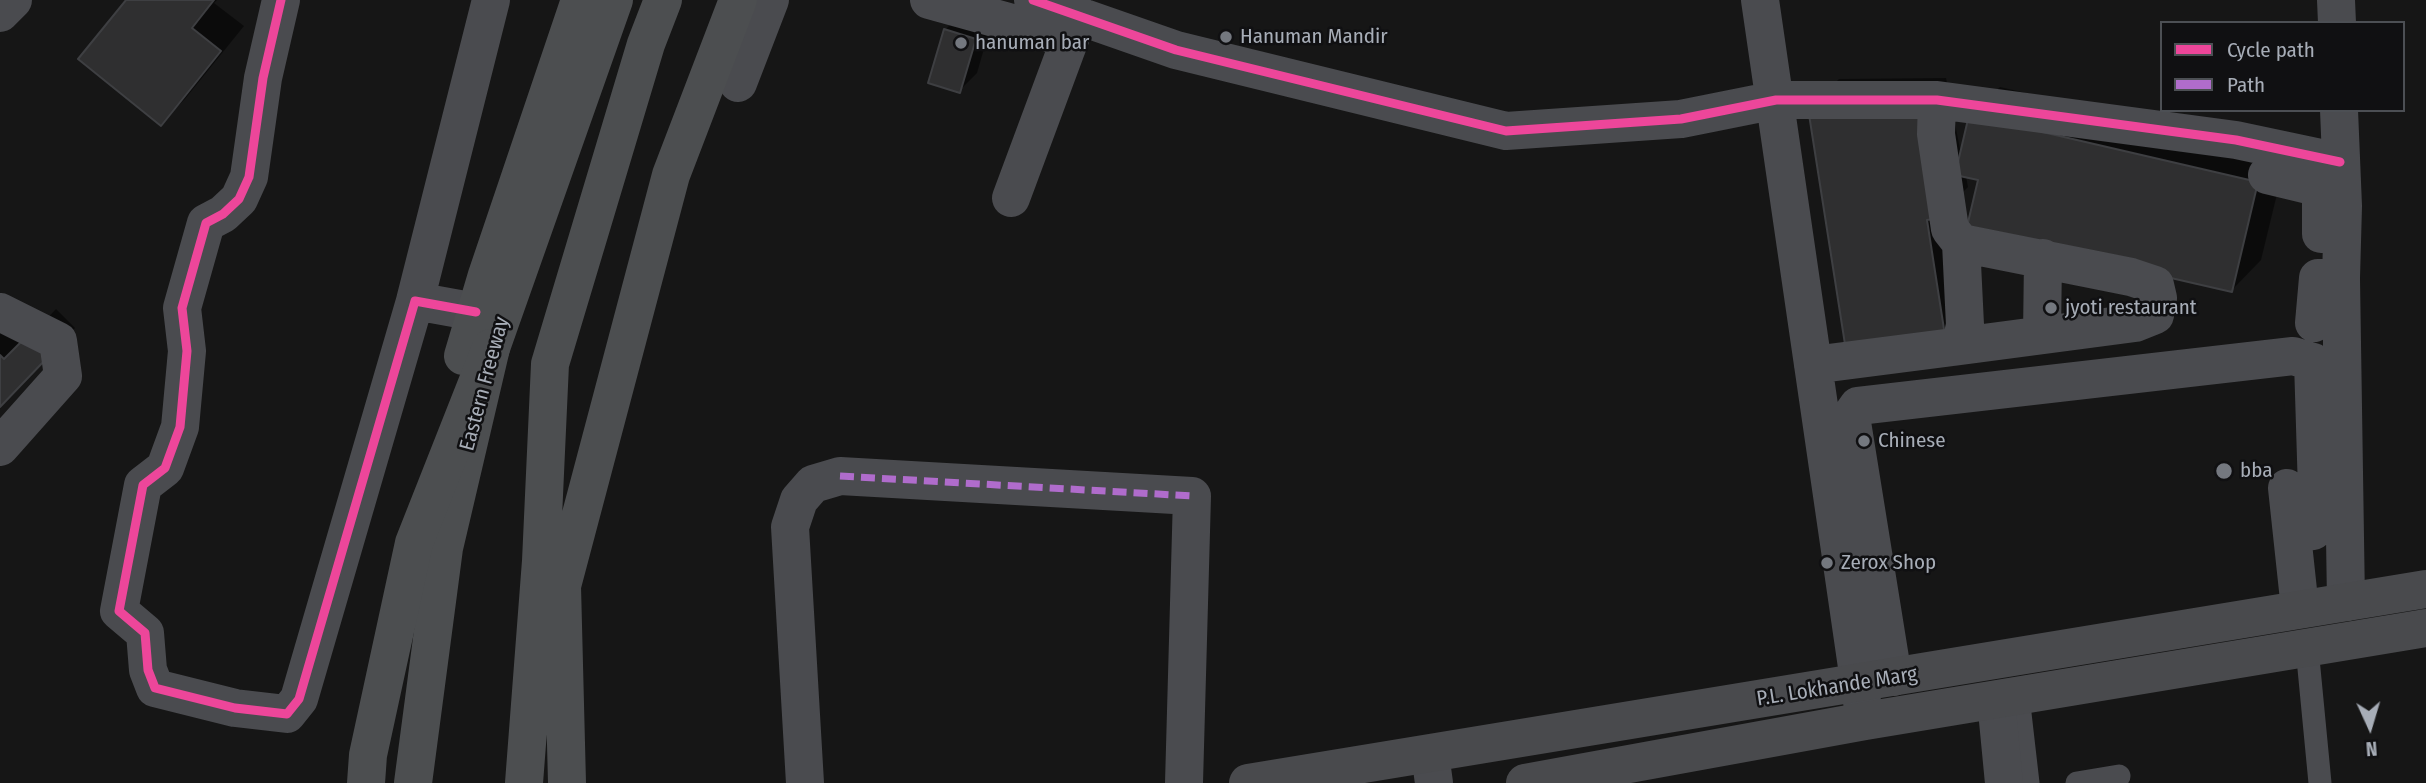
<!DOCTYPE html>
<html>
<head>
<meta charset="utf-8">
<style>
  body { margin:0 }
  #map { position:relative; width:2426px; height:783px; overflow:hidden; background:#161616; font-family:"Fira Sans Condensed",sans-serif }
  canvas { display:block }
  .legend { position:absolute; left:2160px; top:21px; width:245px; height:91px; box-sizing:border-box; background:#101012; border:2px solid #4c4f54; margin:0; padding:9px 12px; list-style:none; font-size:21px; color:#a7adb7 }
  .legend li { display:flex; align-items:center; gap:14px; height:35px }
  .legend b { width:35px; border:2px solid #4c4f54 }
  .north { position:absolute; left:2335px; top:692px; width:70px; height:70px; -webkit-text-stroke:5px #101012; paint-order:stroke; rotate:176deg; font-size:19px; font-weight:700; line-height:28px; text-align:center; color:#a7adb7 }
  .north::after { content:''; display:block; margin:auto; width:24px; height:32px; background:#a7adb7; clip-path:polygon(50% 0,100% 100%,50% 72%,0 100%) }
</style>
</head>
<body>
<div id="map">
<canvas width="2426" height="783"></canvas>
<ul class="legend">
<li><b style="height:9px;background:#ed469a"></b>Cycle path</li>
<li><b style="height:9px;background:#b06ccc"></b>Path</li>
</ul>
<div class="north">N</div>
</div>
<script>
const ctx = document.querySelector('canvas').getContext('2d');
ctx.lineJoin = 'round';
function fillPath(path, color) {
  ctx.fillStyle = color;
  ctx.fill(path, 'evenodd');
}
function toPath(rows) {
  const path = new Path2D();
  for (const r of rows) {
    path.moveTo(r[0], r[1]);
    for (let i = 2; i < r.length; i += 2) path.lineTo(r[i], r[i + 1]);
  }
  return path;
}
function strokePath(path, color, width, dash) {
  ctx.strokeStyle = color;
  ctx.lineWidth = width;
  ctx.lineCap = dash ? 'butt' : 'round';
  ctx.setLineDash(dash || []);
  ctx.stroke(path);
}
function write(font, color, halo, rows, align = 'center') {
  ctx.font = font + ' "Fira Sans Condensed",sans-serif';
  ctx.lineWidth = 5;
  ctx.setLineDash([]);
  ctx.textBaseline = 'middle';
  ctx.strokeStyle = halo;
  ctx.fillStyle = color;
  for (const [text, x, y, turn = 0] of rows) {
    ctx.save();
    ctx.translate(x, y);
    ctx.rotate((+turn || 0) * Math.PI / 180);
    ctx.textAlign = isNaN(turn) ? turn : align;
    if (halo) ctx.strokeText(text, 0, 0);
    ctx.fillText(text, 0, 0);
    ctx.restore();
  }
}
const shadow = toPath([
  [128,0,217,0,214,3,244,26,185,99,161,123],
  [963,12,992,21,977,73,959,91,945,30],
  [1946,78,1961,154,1970,116,2000,87,2287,153,2261,260,2232,290,1980,179,1966,176,1968,187,1957,198,1946,340,1809,109,1839,79],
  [0,299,35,331,56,309,75,328,0,405]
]);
const building = toPath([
  [126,0,214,0,192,28,221,51,161,126,78,59,126,0],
  [944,29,976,39,960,93,928,83,944,29],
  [1917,107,1940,218,1927,220,1946,342,1847,357,1808,108,1917,107],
  [1969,115,2258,182,2232,292,1966,231,1978,180,1955,175,1969,115],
  [26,337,47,358,0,407,0,355,4,359,26,337]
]);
const service = toPath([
  [2307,648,2320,783],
  [2018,696,2028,783],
  [2077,783,2119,776]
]);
const minor = toPath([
  [281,0,263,78,249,177,239,199,223,214,206,223,182,308,187,351,180,427,165,468,143,485,119,611,145,633,148,670,155,688,235,708,287,714,299,699,415,301,476,312],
  [929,0,1070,39],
  [1033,0,1176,50,1506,131,1681,119,1776,100,1937,100,2236,140,2340,162],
  [1760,0,1864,715],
  [2336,0,2337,23],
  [738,83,770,0],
  [1937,100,1936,134,1950,229,1961,243,2131,277,2155,285,2158,298,2155,315,2135,323,1953,347],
  [2339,110,2343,206,2341,278,2346,602],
  [2267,175,2321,188,2321,234],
  [1011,198,1079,15],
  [415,301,491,0],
  [0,312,58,341,63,376,0,447],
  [2314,323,2318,278,2332,278],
  [2042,335,2043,258],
  [1813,365,1953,347,1962,339,1965,325,1961,243],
  [2287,488,2300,609],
  [1893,677,1851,416,1858,406,2293,356,2313,362,2318,523,2313,531,2292,533],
  [1996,700,2004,783],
  [1430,754,1434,783],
  [805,783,790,527,799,500,813,484,840,476,1192,496,1184,783]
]);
const tertiary = toPath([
  [0,13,13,0]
]);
const secondary = toPath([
  [1248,783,2426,589],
  [1525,783,1865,721,2426,628]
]);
const motorway = toPath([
  [463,356,487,275,580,0],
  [413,783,444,548,491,348,614,0],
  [524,783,541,561,550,364,646,44,663,0],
  [567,783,562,586,671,175,738,0]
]);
const motorwayBridge = toPath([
  [366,783,368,755,414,543,491,348]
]);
const quiet = toPath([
  [840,476,1192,496]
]);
const cycleway = toPath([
  [281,0,263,78,249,177,239,199,223,214,206,223,182,308,187,351,180,427,165,468,143,485,119,611,145,633,148,670,155,688,235,708,287,714,299,699,415,301,476,312],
  [1033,0,1176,50,1506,131,1681,119,1776,100,1937,100,2236,140,2340,162]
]);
const markers = [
  [1226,37,7,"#74787f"],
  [961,43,7,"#74787f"],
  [2051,308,7,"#74787f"],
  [1864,441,7,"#74787f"],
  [2224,471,9,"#74787f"],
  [1827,563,7,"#74787f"]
];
const poiNames = [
  ["Hanuman Mandir",1240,37],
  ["hanuman bar",975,43],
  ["jyoti restaurant",2065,308],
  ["Chinese",1878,441],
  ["bba",2240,471],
  ["Zerox Shop",1841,563]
];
const streetNames = [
  ["Eastern Freeway",485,384,-75],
  ["P.L. Lokhande Marg",1837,687,-9]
];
fillPath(shadow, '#0007');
fillPath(building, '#2f2f30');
strokePath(building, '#3e3f42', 2);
strokePath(service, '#4a4b4f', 23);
strokePath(minor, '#4a4b4f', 38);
strokePath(tertiary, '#4a4b4f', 38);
strokePath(secondary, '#494a4d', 38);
strokePath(motorway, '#4c4e50', 38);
strokePath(motorwayBridge, '#4c4e50', 38);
strokePath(quiet, '#b06ccc', 7, [14, 7]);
strokePath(cycleway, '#ed469a', 9);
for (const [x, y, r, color] of markers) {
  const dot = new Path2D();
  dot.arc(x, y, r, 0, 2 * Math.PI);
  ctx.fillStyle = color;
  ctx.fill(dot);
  strokePath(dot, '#101012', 2.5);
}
write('21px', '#a7adb7', '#101012', poiNames, 'left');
write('21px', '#a7adb7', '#101012', streetNames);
</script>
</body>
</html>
